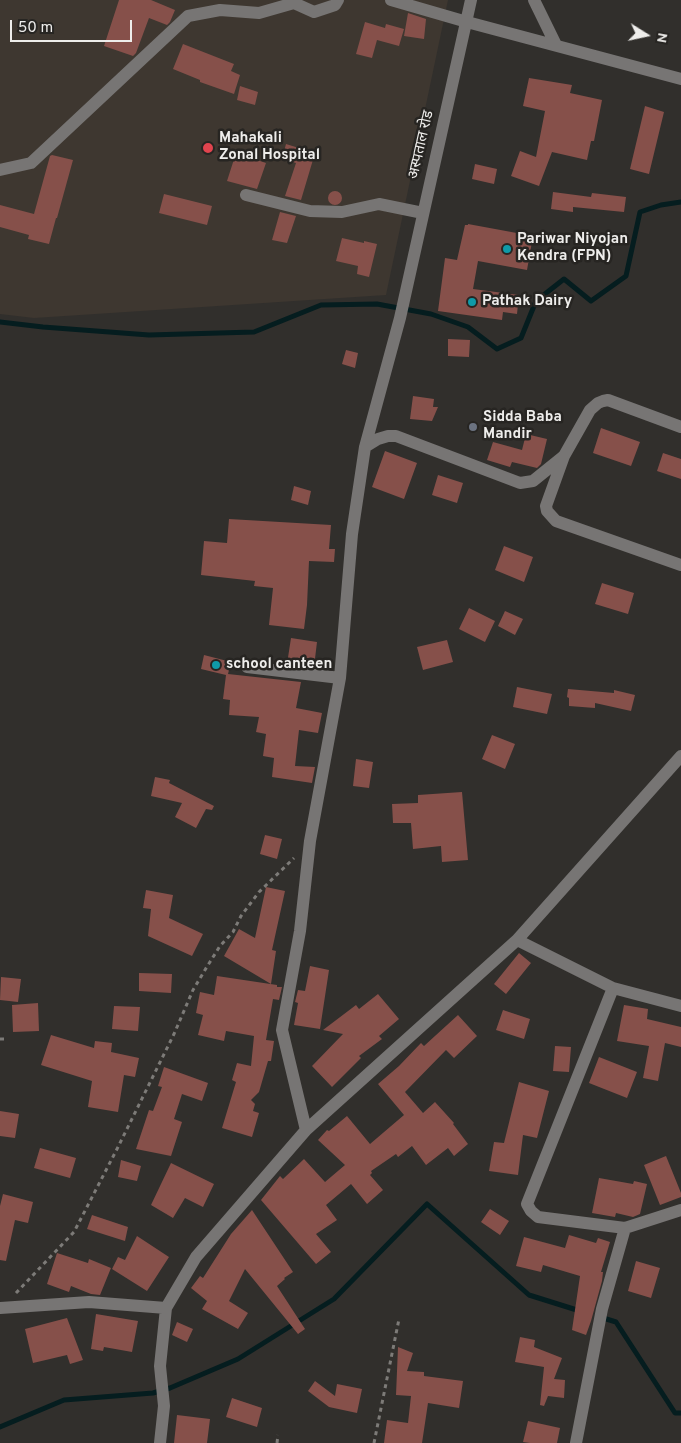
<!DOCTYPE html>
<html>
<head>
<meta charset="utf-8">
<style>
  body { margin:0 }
  #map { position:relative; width:681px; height:1443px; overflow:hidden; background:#312f2c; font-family:Overpass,sans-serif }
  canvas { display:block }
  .north { position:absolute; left:621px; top:10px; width:50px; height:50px; -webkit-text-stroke:4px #272522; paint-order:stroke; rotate:100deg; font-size:14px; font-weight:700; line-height:20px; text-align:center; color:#eeedeb }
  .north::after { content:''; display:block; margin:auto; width:18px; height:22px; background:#eeedeb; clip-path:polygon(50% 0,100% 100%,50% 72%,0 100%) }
  .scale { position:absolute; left:10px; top:20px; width:122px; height:22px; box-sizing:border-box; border:2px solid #eeedeb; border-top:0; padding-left:6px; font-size:15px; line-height:18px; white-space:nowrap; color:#eeedeb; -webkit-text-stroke:4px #272522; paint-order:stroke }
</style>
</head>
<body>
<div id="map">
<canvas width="681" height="1443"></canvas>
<div class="north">N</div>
<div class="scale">50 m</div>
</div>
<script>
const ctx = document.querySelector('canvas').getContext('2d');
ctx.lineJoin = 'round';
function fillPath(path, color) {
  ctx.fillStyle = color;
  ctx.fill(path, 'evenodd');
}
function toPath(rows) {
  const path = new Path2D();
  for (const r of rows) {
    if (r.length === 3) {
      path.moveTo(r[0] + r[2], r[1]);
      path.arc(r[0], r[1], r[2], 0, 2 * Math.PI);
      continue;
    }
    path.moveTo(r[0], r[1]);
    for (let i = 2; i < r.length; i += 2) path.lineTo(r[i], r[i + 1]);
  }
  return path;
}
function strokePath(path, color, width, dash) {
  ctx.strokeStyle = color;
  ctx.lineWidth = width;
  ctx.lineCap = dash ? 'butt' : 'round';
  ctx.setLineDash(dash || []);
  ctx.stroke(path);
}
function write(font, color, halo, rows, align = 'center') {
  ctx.font = font + ' Overpass,"Noto Sans Devanagari",sans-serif';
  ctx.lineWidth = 5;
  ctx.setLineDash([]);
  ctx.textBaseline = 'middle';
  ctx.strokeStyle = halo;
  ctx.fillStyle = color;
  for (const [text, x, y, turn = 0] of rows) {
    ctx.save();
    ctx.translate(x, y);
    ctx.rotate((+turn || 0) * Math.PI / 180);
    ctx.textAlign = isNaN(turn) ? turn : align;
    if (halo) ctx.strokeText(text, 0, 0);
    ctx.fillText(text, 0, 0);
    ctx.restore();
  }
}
const built = toPath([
  [0,0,448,0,386,295,34,318,0,314]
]);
const stream = toPath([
  [0,322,43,327,149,335,254,332,321,305,377,304,431,314,468,327,497,349,521,338,536,301,564,279,591,301,626,276,640,212,661,205,681,202],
  [600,1317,616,1322,675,1413,681,1413],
  [0,1427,64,1400,153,1393,170,1388,238,1359,334,1299,427,1204,529,1295,580,1311]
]);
const building = toPath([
  [119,0,151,0,175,10,170,22,167,25,149,18,136,53,133,56,104,46],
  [408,13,426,19,424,39,404,36],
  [365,22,385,28,386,24,404,29,399,46,377,40,372,58,356,54],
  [183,44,234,64,231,71,240,75,234,94,200,82,200,80,173,69],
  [529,78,572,85,570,93,602,100,594,141,591,141,587,160,552,152,539,186,511,176,520,151,536,157,545,111,523,106],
  [240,86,258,92,255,105,237,100],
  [645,106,664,112,649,174,630,169],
  [286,144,315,153,301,200,285,196,296,163,282,159],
  [236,153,266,163,257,189,227,181],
  [52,155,73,160,57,218,56,218,49,244,28,239,29,235,0,227,0,205,34,214,50,156],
  [475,164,497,169,494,184,472,179],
  [335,198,7],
  [553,192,591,197,592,193,626,197,624,212,573,207,573,212,551,209],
  [164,194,212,206,207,225,159,213],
  [280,212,296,216,287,243,272,240],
  [468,224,533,236,527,270,478,261,473,289,519,295,517,314,503,312,502,320,438,311,445,258,457,260,465,225,468,225],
  [342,238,364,243,364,241,377,244,369,277,357,274,358,266,336,261],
  [448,339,470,340,469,357,448,356],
  [346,350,358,353,355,368,342,364],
  [413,396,434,399,433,407,438,407,432,421,410,419],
  [601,428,640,442,631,466,593,453],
  [526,434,547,439,541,464,537,468,512,462,510,467,487,460,493,442,522,450],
  [385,451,417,463,404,499,372,487],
  [663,453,681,459,681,479,657,471],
  [438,475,463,483,457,503,432,495],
  [294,486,311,491,308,505,291,500],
  [229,519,331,525,329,549,335,549,334,562,309,561,307,605,304,629,269,625,273,588,254,586,255,581,201,575,204,541,227,543],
  [504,546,533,557,524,582,495,570],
  [602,583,634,593,628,614,595,604],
  [469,608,495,621,485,642,459,629],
  [505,611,523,619,515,635,498,626],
  [291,638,317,642,314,667,287,664],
  [447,640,453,662,423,670,417,647],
  [204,655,231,662,228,674,301,682,296,708,322,713,318,733,299,730,295,766,315,767,312,783,272,777,274,758,263,756,266,734,256,732,259,717,229,715,230,700,223,699,226,675,201,669],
  [517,687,552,694,547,714,513,707],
  [568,689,614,693,614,690,635,695,631,711,595,703,595,708,569,706,569,698,567,697],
  [492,735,515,744,505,769,482,759],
  [356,759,373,762,369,788,353,786],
  [155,777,170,780,169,783,214,806,212,810,206,809,196,828,175,817,182,803,151,796],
  [462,792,468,860,442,862,441,846,413,849,411,823,393,823,392,804,418,803,418,795],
  [265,835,282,839,277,859,260,854],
  [266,887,285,891,272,950,276,951,271,984,224,956,239,929,255,938],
  [146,890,173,895,169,918,203,934,192,956,148,936,151,909,143,908],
  [519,953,531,963,506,994,494,984],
  [310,966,329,970,320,1029,294,1025,298,1003,295,1002,298,990,305,991],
  [139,973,172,974,171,993,139,991],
  [217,976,277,985,277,987,282,987,279,1000,273,999,266,1040,274,1041,271,1061,268,1061,259,1092,251,1100,255,1104,253,1111,259,1113,252,1137,222,1128,236,1082,232,1080,237,1063,251,1066,254,1036,226,1031,224,1041,198,1035,203,1015,196,1013,200,992,214,995],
  [1,977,21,979,18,1002,0,1000],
  [378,994,399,1019,379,1036,382,1039,359,1056,361,1058,332,1087,312,1066,343,1034,323,1030,356,1005,359,1009],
  [38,1003,39,1031,13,1032,12,1005],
  [624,1005,648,1009,647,1019,681,1027,681,1047,665,1043,658,1081,643,1078,649,1046,617,1041],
  [114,1006,140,1007,138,1031,112,1029],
  [503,1010,530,1019,524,1039,496,1030],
  [458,1015,477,1036,454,1058,446,1050,405,1092,423,1113,435,1102,454,1123,453,1124,468,1144,454,1156,448,1148,426,1165,412,1146,398,1157,396,1154,371,1171,372,1173,370,1175,383,1190,367,1204,351,1184,326,1205,337,1220,316,1234,331,1252,316,1264,261,1200,280,1176,283,1179,304,1159,325,1182,345,1165,318,1140,327,1130,329,1131,347,1116,370,1144,404,1115,378,1084,399,1066,421,1043,424,1046],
  [51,1035,94,1048,95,1041,112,1043,111,1052,139,1058,135,1077,124,1075,118,1112,88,1107,92,1081,41,1065],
  [555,1046,571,1047,569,1072,553,1071],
  [599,1057,637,1072,627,1098,589,1083],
  [164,1067,208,1083,202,1101,182,1094,174,1119,182,1122,171,1156,136,1149,149,1110,153,1111,162,1087,158,1086],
  [519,1082,549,1091,537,1138,523,1135,518,1175,489,1171,494,1142,504,1143],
  [0,1111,19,1114,15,1138,0,1136],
  [40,1148,76,1158,70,1178,34,1168],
  [666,1156,681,1193,681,1197,660,1205,644,1165],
  [121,1160,141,1166,137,1181,118,1177],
  [171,1163,214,1184,203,1207,185,1198,173,1218,151,1205],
  [599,1178,633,1184,634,1181,647,1184,640,1214,633,1217,616,1213,615,1217,592,1213],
  [3,1194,33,1202,28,1223,15,1220,6,1261,0,1260,0,1206],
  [490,1209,509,1221,500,1235,481,1222],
  [252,1210,293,1272,284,1278,285,1279,277,1286,305,1329,298,1334,245,1269,229,1301,248,1313,238,1329,202,1309,207,1301,191,1288,200,1276,203,1278,231,1234],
  [92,1215,128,1227,125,1241,87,1229],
  [569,1235,596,1243,598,1238,610,1242,601,1272,603,1272,602,1281,591,1321,586,1335,572,1330,580,1276,543,1265,541,1272,516,1266,524,1237,565,1248],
  [137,1236,169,1257,147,1291,112,1269,118,1257,125,1260],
  [57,1253,88,1263,89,1259,111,1268,100,1295,91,1294,71,1286,69,1292,47,1284],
  [636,1261,660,1268,651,1298,628,1291],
  [96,1314,138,1321,132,1352,104,1347,103,1351,91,1349],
  [67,1318,83,1360,70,1364,67,1355,33,1363,25,1329],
  [177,1322,193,1329,187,1342,172,1335],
  [520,1337,535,1340,534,1347,562,1358,554,1379,565,1380,564,1398,548,1396,544,1406,540,1405,544,1367,515,1362],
  [398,1347,413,1353,407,1371,424,1372,424,1376,463,1381,459,1408,428,1403,422,1443,384,1443,387,1420,408,1423,411,1396,396,1395],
  [315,1381,335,1396,337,1384,362,1389,357,1413,329,1407,308,1391],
  [232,1398,262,1408,257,1427,226,1417],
  [177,1415,210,1419,207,1443,174,1443],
  [528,1421,560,1428,557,1443,530,1443,523,1442]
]);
const path = toPath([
  [0,1039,6,1039],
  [16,1293,74,1232,117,1149,174,1034,193,990,208,965,220,946,233,932,241,916,259,892,294,858],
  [277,1443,278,1435],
  [374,1443,399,1319]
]);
const minor = toPath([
  [293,0,294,3,314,12,335,5,338,0],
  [391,0,467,22,681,79],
  [534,0,556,45],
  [0,170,31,163,188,16,220,10,259,13,294,3],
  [246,195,310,211,342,212,379,204,423,213],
  [365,447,378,439,388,436,396,436,520,483,533,481,564,456,590,410,598,403,603,401,608,400,681,427],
  [564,456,546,506,547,511,556,521,681,565],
  [247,667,340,678],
  [517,940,613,988,681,1006],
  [613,988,527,1204,531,1211,538,1217,625,1228],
  [306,1130,282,1030,300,931,310,841,340,678,352,534,365,447,400,318,471,0],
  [0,1308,89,1302,166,1308],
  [160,1443,164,1406,160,1366,166,1308,196,1257,306,1130,517,940,681,756],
  [576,1443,602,1309,625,1228,681,1210]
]);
const markers = [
  [208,148,6,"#e0444e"],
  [507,249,5,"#0f9aa8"],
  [472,302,5,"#0f9aa8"],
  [473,427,5,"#6b7280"],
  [216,665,5,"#0f9aa8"]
];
const poiNames = [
  ["Mahakali",219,139],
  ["Zonal Hospital",219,156],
  ["Pariwar Niyojan",517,240],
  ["Kendra (FPN)",517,257],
  ["Pathak Dairy",482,302],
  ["Sidda Baba",483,418],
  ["Mandir",483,435],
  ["school canteen",226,665]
];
const streetNames = [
  ["अस्पताल रोड",422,145,-77]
];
fillPath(built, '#3e3730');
strokePath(stream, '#051d1f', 5);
fillPath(building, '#86504a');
strokePath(path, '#7d7b78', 3, [4, 4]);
strokePath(minor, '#777574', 12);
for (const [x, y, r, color] of markers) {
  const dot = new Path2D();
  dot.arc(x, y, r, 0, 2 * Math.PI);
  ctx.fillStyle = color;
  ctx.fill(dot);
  strokePath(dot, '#272522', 2);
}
write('bold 15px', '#eeedeb', '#272522', poiNames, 'left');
write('15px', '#eeedeb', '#272522', streetNames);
</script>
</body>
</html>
